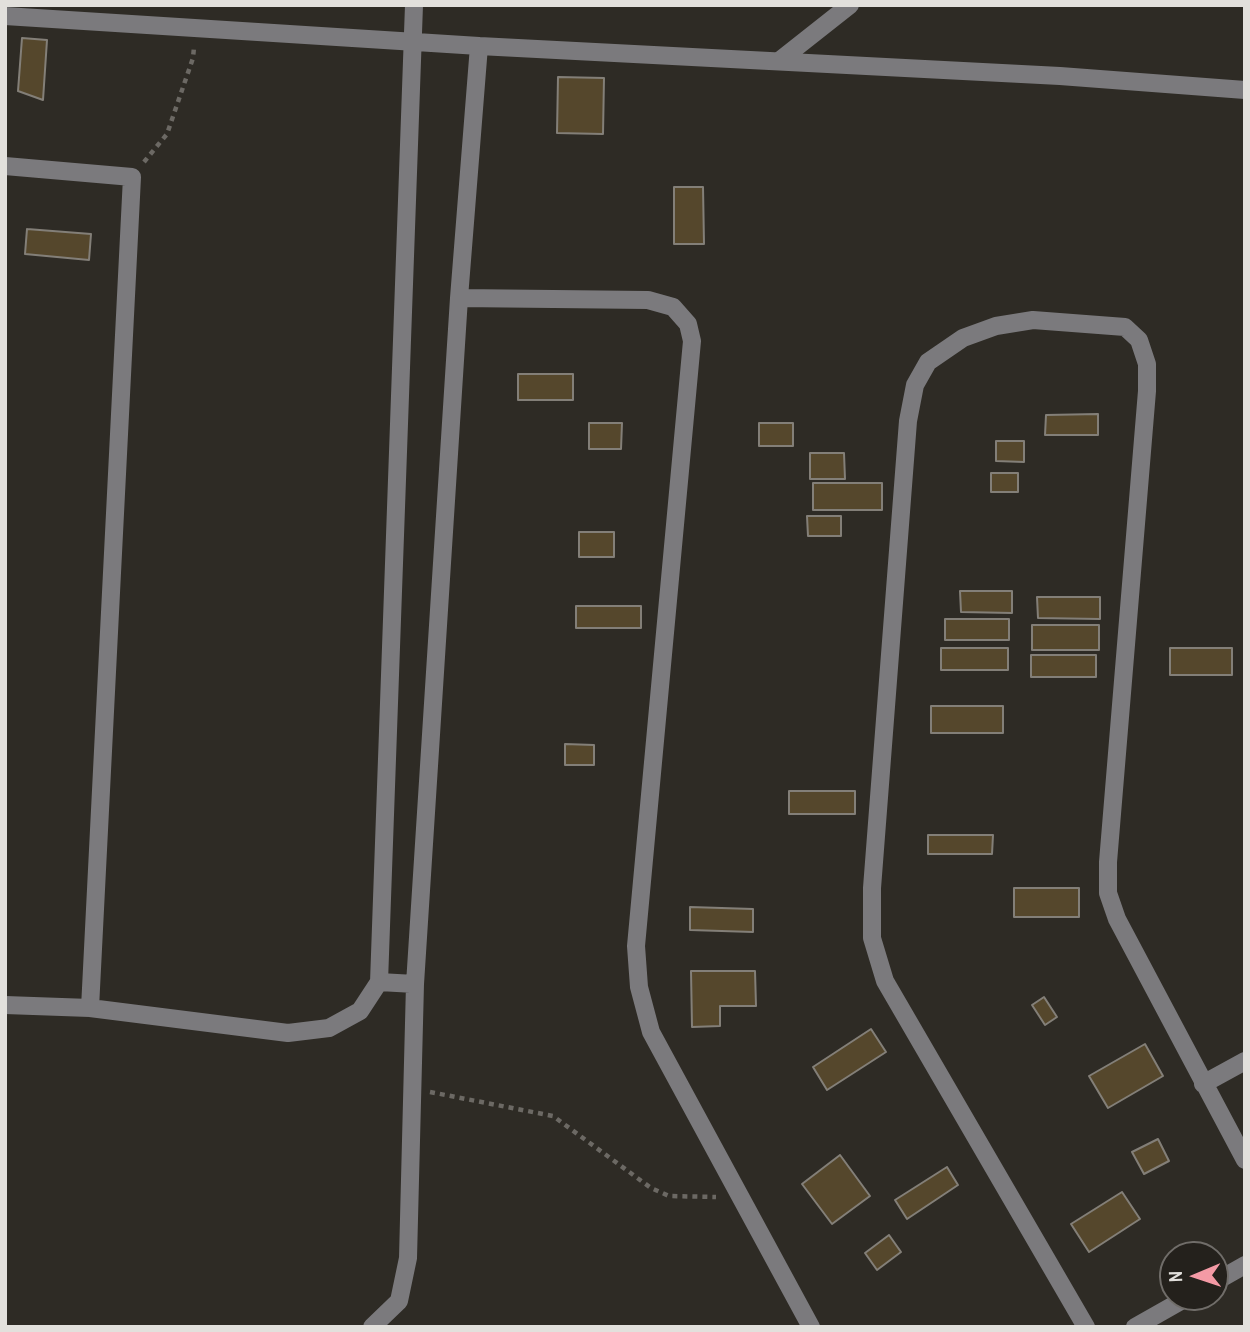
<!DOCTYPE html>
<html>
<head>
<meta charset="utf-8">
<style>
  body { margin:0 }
  #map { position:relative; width:1250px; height:1332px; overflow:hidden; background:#2e2b25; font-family:"Archivo Narrow",sans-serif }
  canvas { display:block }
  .frame { position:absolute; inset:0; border:7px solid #e2e0dc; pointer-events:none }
  .north { position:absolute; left:1159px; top:1241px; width:70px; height:70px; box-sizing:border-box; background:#24211c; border:2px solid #706d69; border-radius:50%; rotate:268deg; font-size:19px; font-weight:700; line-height:28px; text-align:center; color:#e2e0dc }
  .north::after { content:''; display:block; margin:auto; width:24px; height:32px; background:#f49aa5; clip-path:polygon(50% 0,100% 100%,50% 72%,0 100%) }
</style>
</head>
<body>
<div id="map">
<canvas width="1250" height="1332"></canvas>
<div class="frame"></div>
<div class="north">N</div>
</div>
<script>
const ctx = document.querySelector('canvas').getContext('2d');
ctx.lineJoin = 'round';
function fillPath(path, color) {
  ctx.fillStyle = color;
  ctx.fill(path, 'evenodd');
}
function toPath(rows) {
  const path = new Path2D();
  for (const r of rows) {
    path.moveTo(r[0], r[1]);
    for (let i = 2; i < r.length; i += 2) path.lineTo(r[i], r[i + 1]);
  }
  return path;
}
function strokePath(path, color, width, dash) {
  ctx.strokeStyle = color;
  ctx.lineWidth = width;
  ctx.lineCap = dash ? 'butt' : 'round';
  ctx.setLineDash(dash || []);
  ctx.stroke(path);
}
const building = toPath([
  [22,38,47,40,43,100,18,91,22,38],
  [558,77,604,78,603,134,557,133,558,77],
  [674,187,703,187,704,244,674,244,674,187],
  [27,229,91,234,89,260,25,254,27,229],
  [518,374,573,374,573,400,518,400,518,374],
  [1098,414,1098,435,1045,435,1046,415,1098,414],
  [589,423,622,423,621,449,589,449,589,423],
  [759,423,793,423,793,446,759,446,759,423],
  [996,441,1024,441,1024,462,996,461,996,441],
  [810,453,844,453,845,479,810,479,810,453],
  [991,473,1018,473,1018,492,991,492,991,473],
  [813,483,882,483,882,510,813,510,813,483],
  [807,516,841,516,841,536,808,536,807,516],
  [579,532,614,532,614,557,579,557,579,532],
  [960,591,1012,591,1012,613,961,612,960,591],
  [1037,597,1100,597,1100,619,1038,618,1037,597],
  [576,606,641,606,641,628,576,628,576,606],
  [945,619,1009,619,1009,640,945,640,945,619],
  [1032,625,1099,625,1099,650,1032,650,1032,625],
  [941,648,1008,648,1008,670,941,670,941,648],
  [1170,648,1232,648,1232,675,1170,675,1170,648],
  [1031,655,1096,655,1096,677,1031,677,1031,655],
  [931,706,1003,706,1003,733,931,733,931,706],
  [565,744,594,745,594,765,565,765,565,744],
  [789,791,855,791,855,814,789,814,789,791],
  [928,835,993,835,992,854,928,854,928,835],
  [1014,888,1079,888,1079,917,1014,917,1014,888],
  [690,907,753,909,753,932,690,930,690,907],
  [691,971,755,971,756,1006,720,1006,720,1026,692,1027,691,971],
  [1044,997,1057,1017,1045,1025,1032,1005,1044,997],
  [871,1029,886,1052,827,1090,813,1067,871,1029],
  [1145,1044,1163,1076,1108,1108,1089,1076,1145,1044],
  [1158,1139,1169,1161,1144,1174,1132,1152,1158,1139],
  [840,1155,870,1196,832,1224,802,1184,840,1155],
  [947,1167,958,1185,907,1219,895,1200,947,1167],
  [1122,1192,1140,1219,1089,1252,1071,1224,1122,1192],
  [889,1235,901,1252,877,1270,865,1253,889,1235]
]);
const path = toPath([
  [144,162,167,134,193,58,194,47],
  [430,1092,553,1116,651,1188,669,1196,716,1197]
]);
const minor = toPath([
  [5,16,479,46,1060,76,1245,90],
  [779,61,850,5],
  [5,166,132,177,90,1008],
  [459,298,648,300,673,307,688,324,692,341,636,946,639,987,651,1032,811,1327],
  [379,982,414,5],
  [5,1005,90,1008,288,1033,329,1028,360,1011,379,982,415,984],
  [1203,1084,1245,1061],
  [1215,1282,1245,1265],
  [372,1327,399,1301,408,1258,415,984,459,298,479,46],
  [1086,1327,885,981,872,938,872,888,908,421,915,385,928,362,963,338,996,326,1033,320,1125,327,1139,340,1147,364,1147,391,1108,862,1108,893,1117,919,1245,1160],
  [1135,1327,1188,1297]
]);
fillPath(building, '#55472c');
strokePath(building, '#837f78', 2);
strokePath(path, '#6c6964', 4.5, [5, 5]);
strokePath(minor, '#7b7a7d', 18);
</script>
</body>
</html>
